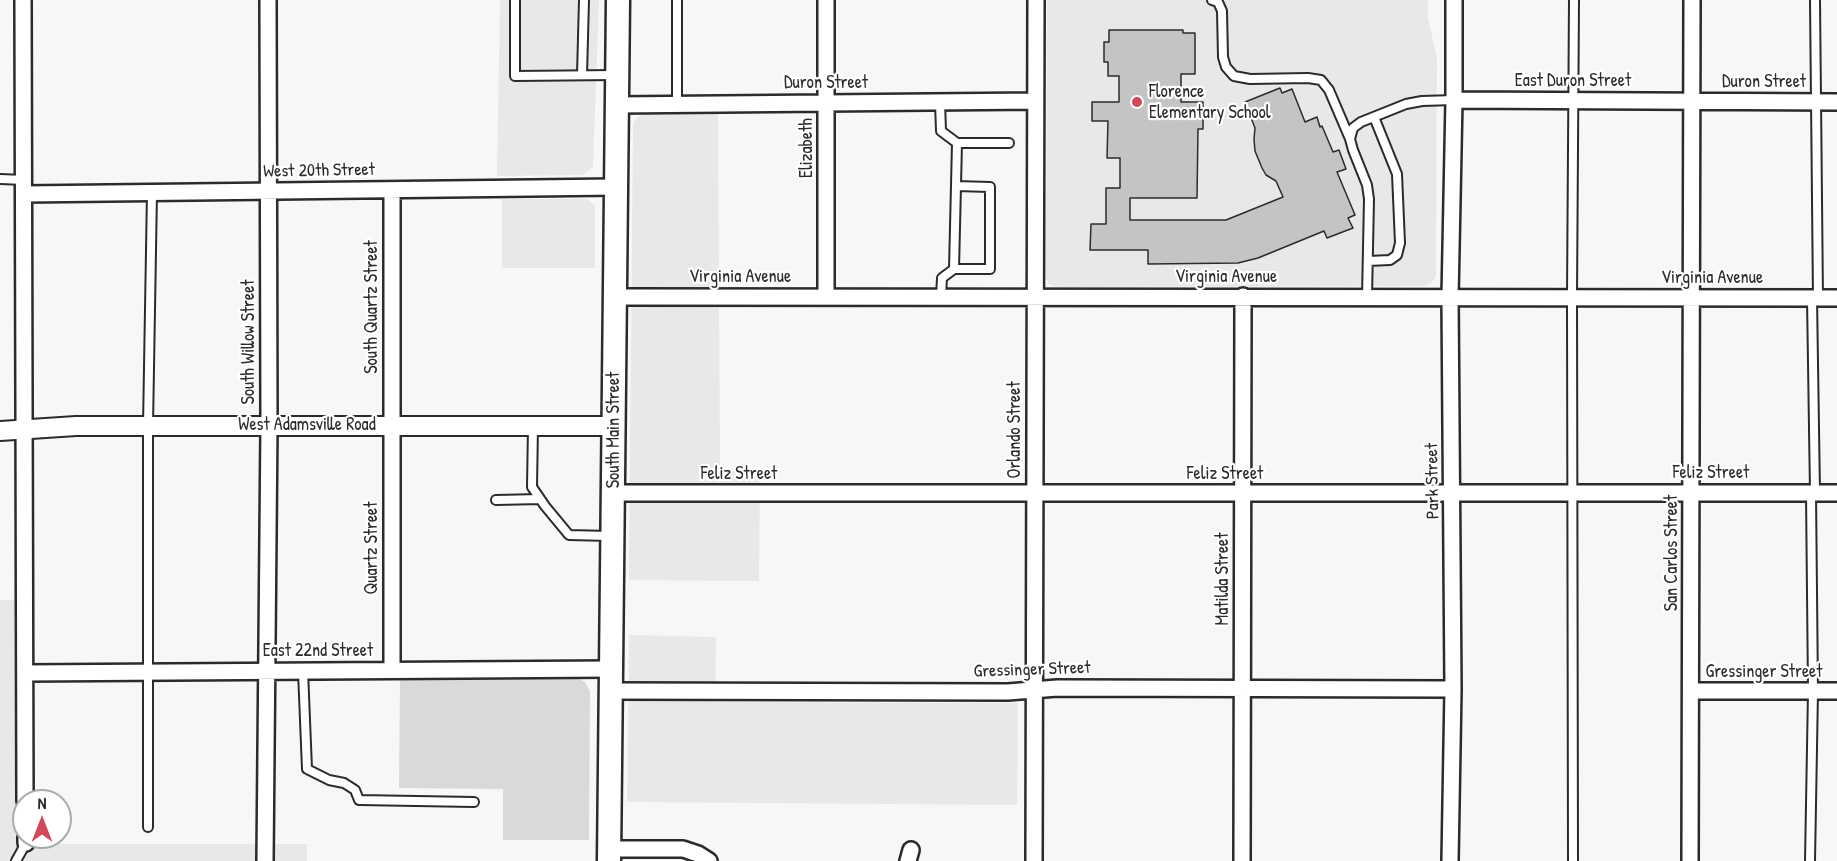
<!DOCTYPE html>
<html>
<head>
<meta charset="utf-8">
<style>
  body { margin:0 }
  #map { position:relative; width:1837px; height:861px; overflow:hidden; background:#f7f7f7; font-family:"Patrick Hand",sans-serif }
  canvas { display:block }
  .north { position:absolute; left:12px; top:789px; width:60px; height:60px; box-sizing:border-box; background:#fff; border:2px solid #aaa; border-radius:50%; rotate:0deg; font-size:16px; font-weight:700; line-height:24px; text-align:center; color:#2b2b2b }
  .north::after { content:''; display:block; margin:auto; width:21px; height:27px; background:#d1495b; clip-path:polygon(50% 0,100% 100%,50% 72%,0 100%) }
</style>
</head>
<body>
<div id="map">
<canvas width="1837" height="861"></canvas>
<div class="north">N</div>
</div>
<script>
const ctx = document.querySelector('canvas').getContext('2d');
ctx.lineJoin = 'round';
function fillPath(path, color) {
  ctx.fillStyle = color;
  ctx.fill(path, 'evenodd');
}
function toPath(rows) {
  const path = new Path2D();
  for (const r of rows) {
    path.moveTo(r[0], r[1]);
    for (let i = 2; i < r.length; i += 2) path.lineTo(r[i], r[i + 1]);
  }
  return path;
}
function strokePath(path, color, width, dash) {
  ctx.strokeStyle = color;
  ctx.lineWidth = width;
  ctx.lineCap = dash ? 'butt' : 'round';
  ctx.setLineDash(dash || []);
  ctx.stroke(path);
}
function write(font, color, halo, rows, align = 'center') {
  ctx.font = font + ' "Patrick Hand",sans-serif';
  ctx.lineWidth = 4.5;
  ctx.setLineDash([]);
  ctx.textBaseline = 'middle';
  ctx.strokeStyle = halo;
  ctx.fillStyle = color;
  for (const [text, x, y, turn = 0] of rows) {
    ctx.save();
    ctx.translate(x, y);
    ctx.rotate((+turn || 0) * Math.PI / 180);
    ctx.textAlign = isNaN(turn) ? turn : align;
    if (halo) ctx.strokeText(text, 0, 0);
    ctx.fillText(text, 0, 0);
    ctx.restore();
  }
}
const built = toPath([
  [500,0,599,0,593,167,583,175,497,176],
  [1047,0,1428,0,1428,17,1437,59,1436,276,1432,282,1425,286,1057,287,1049,284,1046,278],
  [718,112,720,470,760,473,759,581,629,580,633,123,638,117,646,113],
  [502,199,587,199,595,206,595,268,502,268],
  [0,600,15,600,16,844,307,844,307,861,0,861],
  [629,635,716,637,715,702,1018,703,1017,805,627,802]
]);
const green = toPath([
  [400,679,579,679,585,682,590,691,589,840,503,840,503,789,399,788]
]);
const building = toPath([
  [1109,30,1183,30,1183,33,1195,33,1195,74,1181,74,1181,102,1203,102,1203,129,1198,129,1197,198,1130,198,1130,220,1226,220,1283,197,1276,181,1266,175,1262,168,1255,151,1254,139,1255,128,1245,102,1280,88,1282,93,1292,89,1305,122,1317,117,1320,127,1322,126,1333,152,1339,150,1346,169,1337,172,1355,215,1348,218,1353,228,1327,238,1324,231,1258,258,1238,263,1148,264,1148,250,1090,250,1091,224,1106,224,1106,188,1120,188,1120,158,1107,158,1108,121,1092,121,1092,102,1119,102,1119,76,1108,76,1108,62,1104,62,1104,42,1109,42,1109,30]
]);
const service = toPath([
  [515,0,515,76,615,75],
  [1212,0,1218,2,1222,11,1223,57,1226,67,1234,76,1250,79,1308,78,1321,80,1329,90,1350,139],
  [1815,0,1818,298],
  [582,75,584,0],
  [940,102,941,131,957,143,954,269,990,269,990,187,956,186],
  [677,104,677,0],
  [957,143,1009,143],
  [0,179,24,180],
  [1368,261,1390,260,1397,255,1400,243,1397,174,1374,117],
  [941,296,942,278,954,269],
  [1367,297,1369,199,1367,185,1353,150,1350,139,1353,128,1361,122,1406,104,1422,101,1454,100],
  [1812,298,1815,493],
  [533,427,532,487,545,506,569,535,610,536],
  [496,500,540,499],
  [303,671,307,769,329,780,344,783,355,790,359,800,474,802],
  [148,827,148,426,152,192],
  [16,861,26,843],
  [1573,861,1572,297,1574,0],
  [1810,861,1813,691,1811,493]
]);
const minor = toPath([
  [23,0,25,801],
  [1454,100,1837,102],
  [616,105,1035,101],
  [24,194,616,187],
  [615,297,1837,298],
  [826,297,826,0],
  [613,493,1837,493],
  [392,670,392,190],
  [25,673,611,669],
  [611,691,1008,692,1057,688,1453,689],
  [1691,691,1837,691],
  [26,837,26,843],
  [609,849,683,849,698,854,709,861],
  [265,861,269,425,268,0],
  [908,861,911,850],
  [1034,861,1036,0],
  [1242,861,1243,296],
  [1450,861,1453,689,1450,297,1454,100,1454,0],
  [1690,861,1692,0]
]);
const tertiary = toPath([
  [0,431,76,426,614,426]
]);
const primary = toPath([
  [609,861,618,0]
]);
const markers = [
  [1137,102,6,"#d1495b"]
];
const streetNames = [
  ["East Duron Street",1573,81],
  ["Duron Street",1764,82],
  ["Duron Street",826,83],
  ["Elizabeth",807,148,-90],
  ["West 20th Street",319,171,-1],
  ["Virginia Avenue",740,277],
  ["Virginia Avenue",1226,277],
  ["Virginia Avenue",1712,278],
  ["South Quartz Street",372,307,-90],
  ["South Willow Street",249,342,-90],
  ["West Adamsville Road",307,425],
  ["South Main Street",614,430,-90],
  ["Orlando Street",1015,430,-90],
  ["Feliz Street",1711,473],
  ["Feliz Street",739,474],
  ["Feliz Street",1225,474],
  ["Park Street",1433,481,-91],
  ["Quartz Street",372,548,-90],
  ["San Carlos Street",1672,553,-90],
  ["Matilda Street",1223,579,-90],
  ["East 22nd Street",318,651],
  ["Gressinger Street",1032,670,-2],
  ["Gressinger Street",1764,672]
];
const poiNames = [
  ["Florence",1149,92],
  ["Elementary School",1149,113]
];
fillPath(built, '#e8e8e8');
fillPath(green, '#d9d9d9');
fillPath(building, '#c4c4c4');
strokePath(building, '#2b2b2b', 1.5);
strokePath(service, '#2b2b2b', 12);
strokePath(minor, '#2b2b2b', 20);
strokePath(tertiary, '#2b2b2b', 22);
strokePath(primary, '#2b2b2b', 27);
strokePath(service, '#fff', 8);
strokePath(minor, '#fff', 15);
strokePath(tertiary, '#fff', 18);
strokePath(primary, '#fff', 22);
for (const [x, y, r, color] of markers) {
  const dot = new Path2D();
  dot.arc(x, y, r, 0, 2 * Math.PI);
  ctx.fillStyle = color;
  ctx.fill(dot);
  strokePath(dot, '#fff', 2);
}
write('18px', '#2b2b2b', '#fff', streetNames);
write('18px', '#2b2b2b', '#fff', poiNames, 'left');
</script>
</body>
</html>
